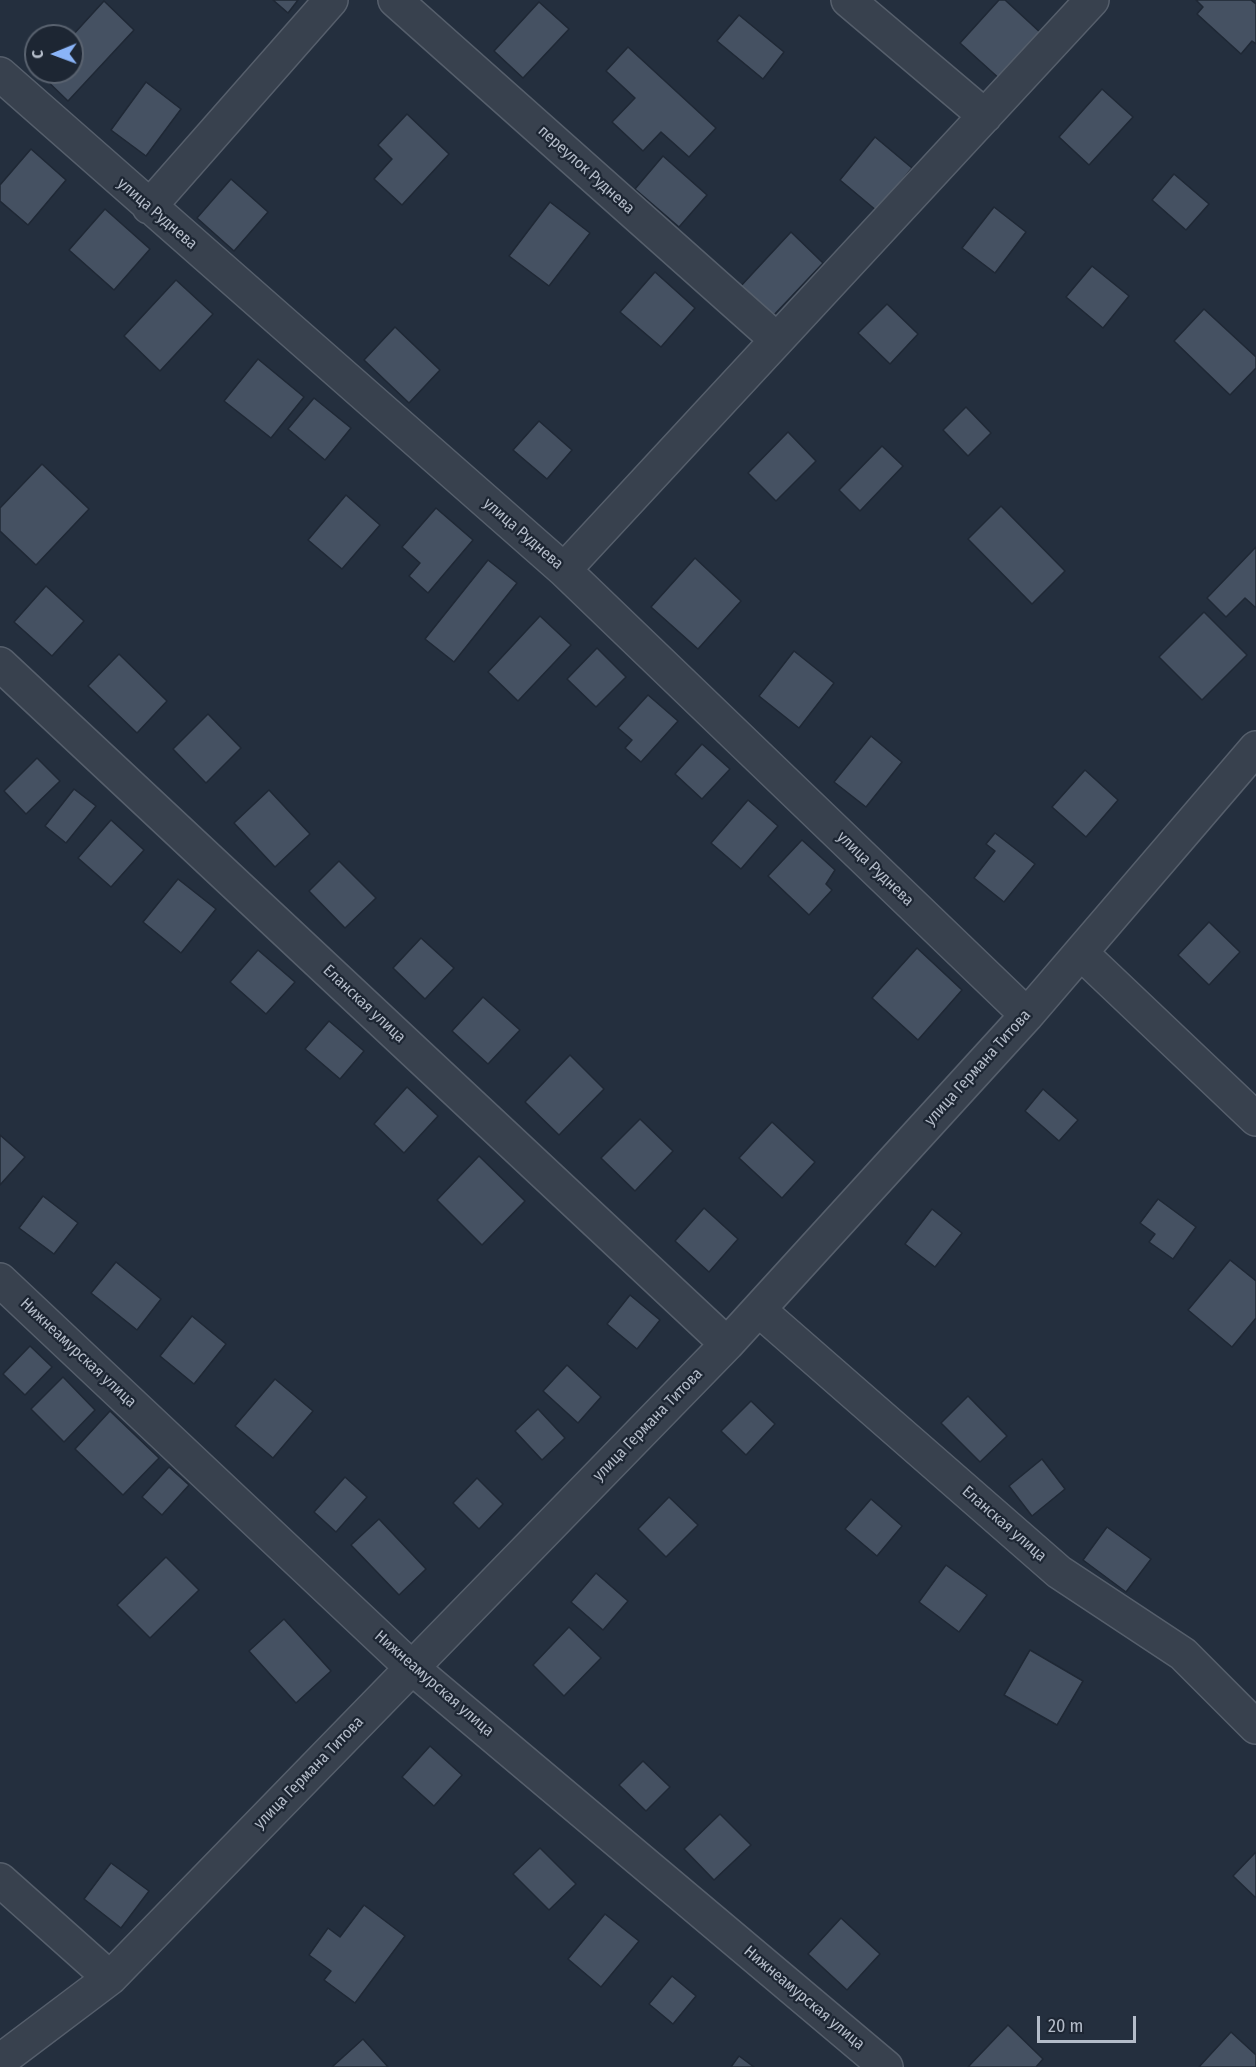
<!DOCTYPE html>
<html>
<head>
<meta charset="utf-8">
<style>
  body { margin:0 }
  #map { position:relative; width:1256px; height:2067px; overflow:hidden; background:#242f3e; font-family:"Fira Sans Condensed",sans-serif }
  canvas { display:block }
  .north { position:absolute; left:24px; top:24px; width:60px; height:60px; box-sizing:border-box; background:#1d2633; border:2px solid #59626f; border-radius:50%; rotate:269deg; font-size:16px; font-weight:700; line-height:24px; text-align:center; color:#b4bcc9 }
  .north::after { content:''; display:block; margin:auto; width:21px; height:27px; background:#8ab4f8; clip-path:polygon(50% 0,100% 100%,50% 72%,0 100%) }
  .scale { position:absolute; left:1037px; top:2016px; width:99px; height:27px; box-sizing:border-box; border:3px solid #b4bcc9; border-top:0; padding-left:8px; font-size:18px; line-height:21px; white-space:nowrap; color:#b4bcc9; -webkit-text-stroke:4px #1d2633; paint-order:stroke }
</style>
</head>
<body>
<div id="map">
<canvas width="1256" height="2067"></canvas>
<div class="north">С</div>
<div class="scale">20 m</div>
</div>
<script>
const ctx = document.querySelector('canvas').getContext('2d');
ctx.lineJoin = 'round';
function fillPath(path, color) {
  ctx.fillStyle = color;
  ctx.fill(path, 'evenodd');
}
function toPath(rows) {
  const path = new Path2D();
  for (const r of rows) {
    path.moveTo(r[0], r[1]);
    for (let i = 2; i < r.length; i += 2) path.lineTo(r[i], r[i + 1]);
  }
  return path;
}
function strokePath(path, color, width, dash) {
  ctx.strokeStyle = color;
  ctx.lineWidth = width;
  ctx.lineCap = dash ? 'butt' : 'round';
  ctx.setLineDash(dash || []);
  ctx.stroke(path);
}
function write(font, color, halo, rows, align = 'center') {
  ctx.font = font + ' "Fira Sans Condensed",sans-serif';
  ctx.lineWidth = 4.5;
  ctx.setLineDash([]);
  ctx.textBaseline = 'middle';
  ctx.strokeStyle = halo;
  ctx.fillStyle = color;
  for (const [text, x, y, turn = 0] of rows) {
    ctx.save();
    ctx.translate(x, y);
    ctx.rotate((+turn || 0) * Math.PI / 180);
    ctx.textAlign = isNaN(turn) ? turn : align;
    if (halo) ctx.strokeText(text, 0, 0);
    ctx.fillText(text, 0, 0);
    ctx.restore();
  }
}
const building = toPath([
  [273,0,298,0,288,13,273,0],
  [999,0,1005,0,1043,35,1002,81,960,43,999,0],
  [1196,0,1251,0,1256,4,1256,44,1252,41,1241,54,1197,14,1203,7,1196,0],
  [104,1,134,30,68,101,38,72,72,72,72,36,104,1],
  [539,2,569,29,523,78,494,51,539,2],
  [739,15,784,52,763,79,717,41,739,15],
  [628,47,716,128,689,157,661,132,643,151,612,122,635,98,606,71,628,47],
  [146,82,181,109,146,156,111,130,146,82],
  [1102,89,1133,117,1089,165,1059,137,1102,89],
  [407,114,449,154,402,205,374,179,392,159,378,145,407,114],
  [875,137,912,168,877,211,840,180,875,137],
  [31,149,66,180,28,225,0,201,0,185,31,149],
  [663,156,707,195,679,227,635,189,663,156],
  [1174,174,1209,204,1186,230,1152,200,1174,174],
  [231,179,268,212,234,251,197,218,231,179],
  [550,202,590,233,549,286,509,256,550,202],
  [994,207,1026,232,995,273,962,248,994,207],
  [105,209,150,249,114,290,69,250,105,209],
  [791,232,823,263,772,317,740,287,791,232],
  [1092,266,1129,296,1103,328,1066,297,1092,266],
  [655,272,695,308,661,347,620,312,655,272],
  [176,280,213,314,160,371,124,336,176,280],
  [887,304,918,334,890,364,858,333,887,304],
  [1204,309,1256,357,1256,368,1230,395,1174,341,1204,309],
  [395,327,440,370,409,403,364,360,395,327],
  [258,359,304,397,271,438,224,401,258,359],
  [314,398,351,428,325,460,288,429,314,398],
  [966,407,991,433,968,456,943,430,966,407],
  [539,421,572,450,547,479,513,450,539,421],
  [788,432,816,461,776,501,748,473,788,432],
  [882,446,903,466,860,511,839,490,882,446],
  [42,464,89,509,36,565,0,531,0,508,42,464],
  [346,495,380,525,342,569,308,540,346,495],
  [1001,506,1065,571,1032,604,968,539,1001,506],
  [436,508,473,540,428,593,409,576,420,563,402,547,436,508],
  [1256,547,1256,608,1245,598,1226,617,1207,598,1256,547],
  [695,558,741,601,698,649,651,607,695,558],
  [488,560,517,583,454,662,425,639,488,560],
  [46,586,84,621,52,656,14,622,46,586],
  [1204,612,1247,655,1202,700,1159,657,1204,612],
  [540,616,571,645,518,701,488,672,540,616],
  [597,648,626,677,596,707,567,679,597,648],
  [794,651,834,683,799,728,759,696,794,651],
  [119,654,167,701,137,733,88,686,119,654],
  [648,695,678,721,641,762,625,748,632,740,618,728,648,695],
  [208,714,241,748,206,783,173,749,208,714],
  [871,736,902,762,866,807,834,782,871,736],
  [702,744,730,769,702,799,675,774,702,744],
  [37,758,60,781,26,814,4,791,37,758],
  [1085,770,1118,800,1086,837,1052,807,1085,770],
  [74,789,96,806,66,843,45,826,74,789],
  [269,790,310,834,275,867,234,823,269,790],
  [748,800,778,826,741,869,711,843,748,800],
  [111,820,144,850,111,887,78,858,111,820],
  [995,833,1035,864,1004,902,974,878,995,851,986,844,995,833],
  [802,840,835,870,826,884,832,890,809,915,768,876,802,840],
  [339,861,376,898,345,928,309,891,339,861],
  [178,879,216,909,181,953,143,922,178,879],
  [1209,922,1240,952,1209,985,1178,955,1209,922],
  [421,938,454,968,425,999,393,968,421,938],
  [917,948,962,990,918,1040,872,998,917,948],
  [258,950,295,982,266,1014,230,982,258,950],
  [483,997,520,1030,488,1064,452,1031,483,997],
  [329,1021,364,1051,340,1079,305,1049,329,1021],
  [570,1055,604,1089,559,1135,525,1102,570,1055],
  [407,1087,438,1116,404,1153,374,1124,407,1087],
  [1043,1089,1078,1120,1059,1141,1025,1111,1043,1089],
  [640,1119,673,1151,635,1191,601,1158,640,1119],
  [772,1122,815,1162,782,1198,739,1158,772,1122],
  [0,1135,25,1157,0,1185,0,1135],
  [479,1156,525,1201,482,1245,437,1200,479,1156],
  [43,1196,78,1223,54,1254,19,1228,43,1196],
  [1158,1199,1196,1227,1173,1259,1149,1242,1155,1234,1140,1223,1158,1199],
  [704,1208,738,1239,709,1272,675,1241,704,1208],
  [932,1209,962,1233,935,1267,905,1244,932,1209],
  [1230,1260,1256,1281,1256,1318,1232,1347,1188,1310,1230,1260],
  [116,1262,161,1299,137,1330,91,1293,116,1262],
  [630,1295,660,1320,637,1349,607,1324,630,1295],
  [192,1316,226,1344,194,1384,160,1356,192,1316],
  [30,1346,52,1367,25,1395,3,1374,30,1346],
  [567,1365,601,1397,578,1423,543,1391,567,1365],
  [63,1377,95,1410,64,1442,31,1409,63,1377],
  [275,1379,313,1411,273,1458,235,1426,275,1379],
  [968,1396,1007,1436,980,1462,941,1423,968,1396],
  [751,1401,775,1424,746,1455,721,1431,751,1401],
  [538,1409,565,1438,542,1460,515,1431,538,1409],
  [110,1411,159,1458,123,1495,75,1449,110,1411],
  [1042,1459,1065,1489,1032,1516,1009,1486,1042,1459],
  [169,1467,189,1485,162,1515,142,1497,169,1467],
  [345,1477,367,1497,336,1532,314,1512,345,1477],
  [477,1478,503,1504,479,1529,453,1503,477,1478],
  [669,1497,698,1525,666,1557,638,1529,669,1497],
  [871,1499,902,1526,877,1556,845,1529,871,1499],
  [379,1519,426,1569,399,1595,351,1545,379,1519],
  [1107,1527,1151,1559,1126,1592,1083,1560,1107,1527],
  [166,1557,199,1590,150,1638,117,1605,166,1557],
  [946,1565,987,1595,959,1632,919,1602,946,1565],
  [596,1573,628,1601,603,1630,571,1602,596,1573],
  [284,1619,331,1671,296,1703,249,1651,284,1619],
  [569,1627,601,1658,564,1696,533,1665,569,1627],
  [1030,1650,1083,1681,1057,1725,1004,1695,1030,1650],
  [430,1746,462,1775,434,1806,402,1777,430,1746],
  [643,1761,670,1787,646,1811,619,1785,643,1761],
  [720,1814,751,1845,714,1880,684,1849,720,1814],
  [540,1848,576,1884,549,1910,513,1874,540,1848],
  [1256,1852,1256,1898,1233,1876,1256,1852],
  [111,1863,149,1891,121,1928,84,1899,111,1863],
  [364,1905,405,1936,355,2003,324,1980,331,1971,309,1955,328,1928,340,1937,364,1905],
  [605,1914,639,1941,601,1987,568,1959,605,1914],
  [841,1918,880,1954,847,1990,808,1954,841,1918],
  [672,1976,696,1996,673,2024,649,2004,672,1976],
  [1008,2025,1043,2059,1036,2067,968,2067,1008,2025],
  [1231,2032,1256,2055,1256,2067,1199,2067,1231,2032],
  [363,2039,388,2067,332,2067,363,2039],
  [739,2056,754,2067,731,2067,739,2056]
]);
const minor = toPath([
  [395,0,777,340],
  [848,0,985,116],
  [0,74,564,570,1027,1015],
  [149,207,331,0],
  [564,570,1092,0],
  [0,664,727,1344],
  [1081,953,1256,1119],
  [0,1280,411,1667,886,2067],
  [759,1310,1059,1572,1183,1654,1256,1727],
  [0,1880,110,1978],
  [0,2061,110,1978,727,1344,1027,1015,1256,748]
]);
const streetNames = [
  ["переулок Руднева",586,170,42],
  ["улица Руднева",157,214,41],
  ["улица Руднева",523,534,41],
  ["улица Руднева",875,869,44],
  ["Еланская улица",364,1004,43],
  ["улица Германа Титова",978,1068,-48],
  ["Нижнеамурская улица",78,1353,43],
  ["улица Германа Титова",648,1425,-46],
  ["Еланская улица",1004,1524,41],
  ["Нижнеамурская улица",434,1684,41],
  ["улица Германа Титова",309,1773,-46],
  ["Нижнеамурская улица",804,1998,40]
];
fillPath(building, '#455162');
strokePath(building, '#1f2835', 1.5);
strokePath(minor, '#565f6c', 36);
strokePath(minor, '#38414e', 33);
write('16px', '#b4bcc9', '#1d2633', streetNames);
</script>
</body>
</html>
